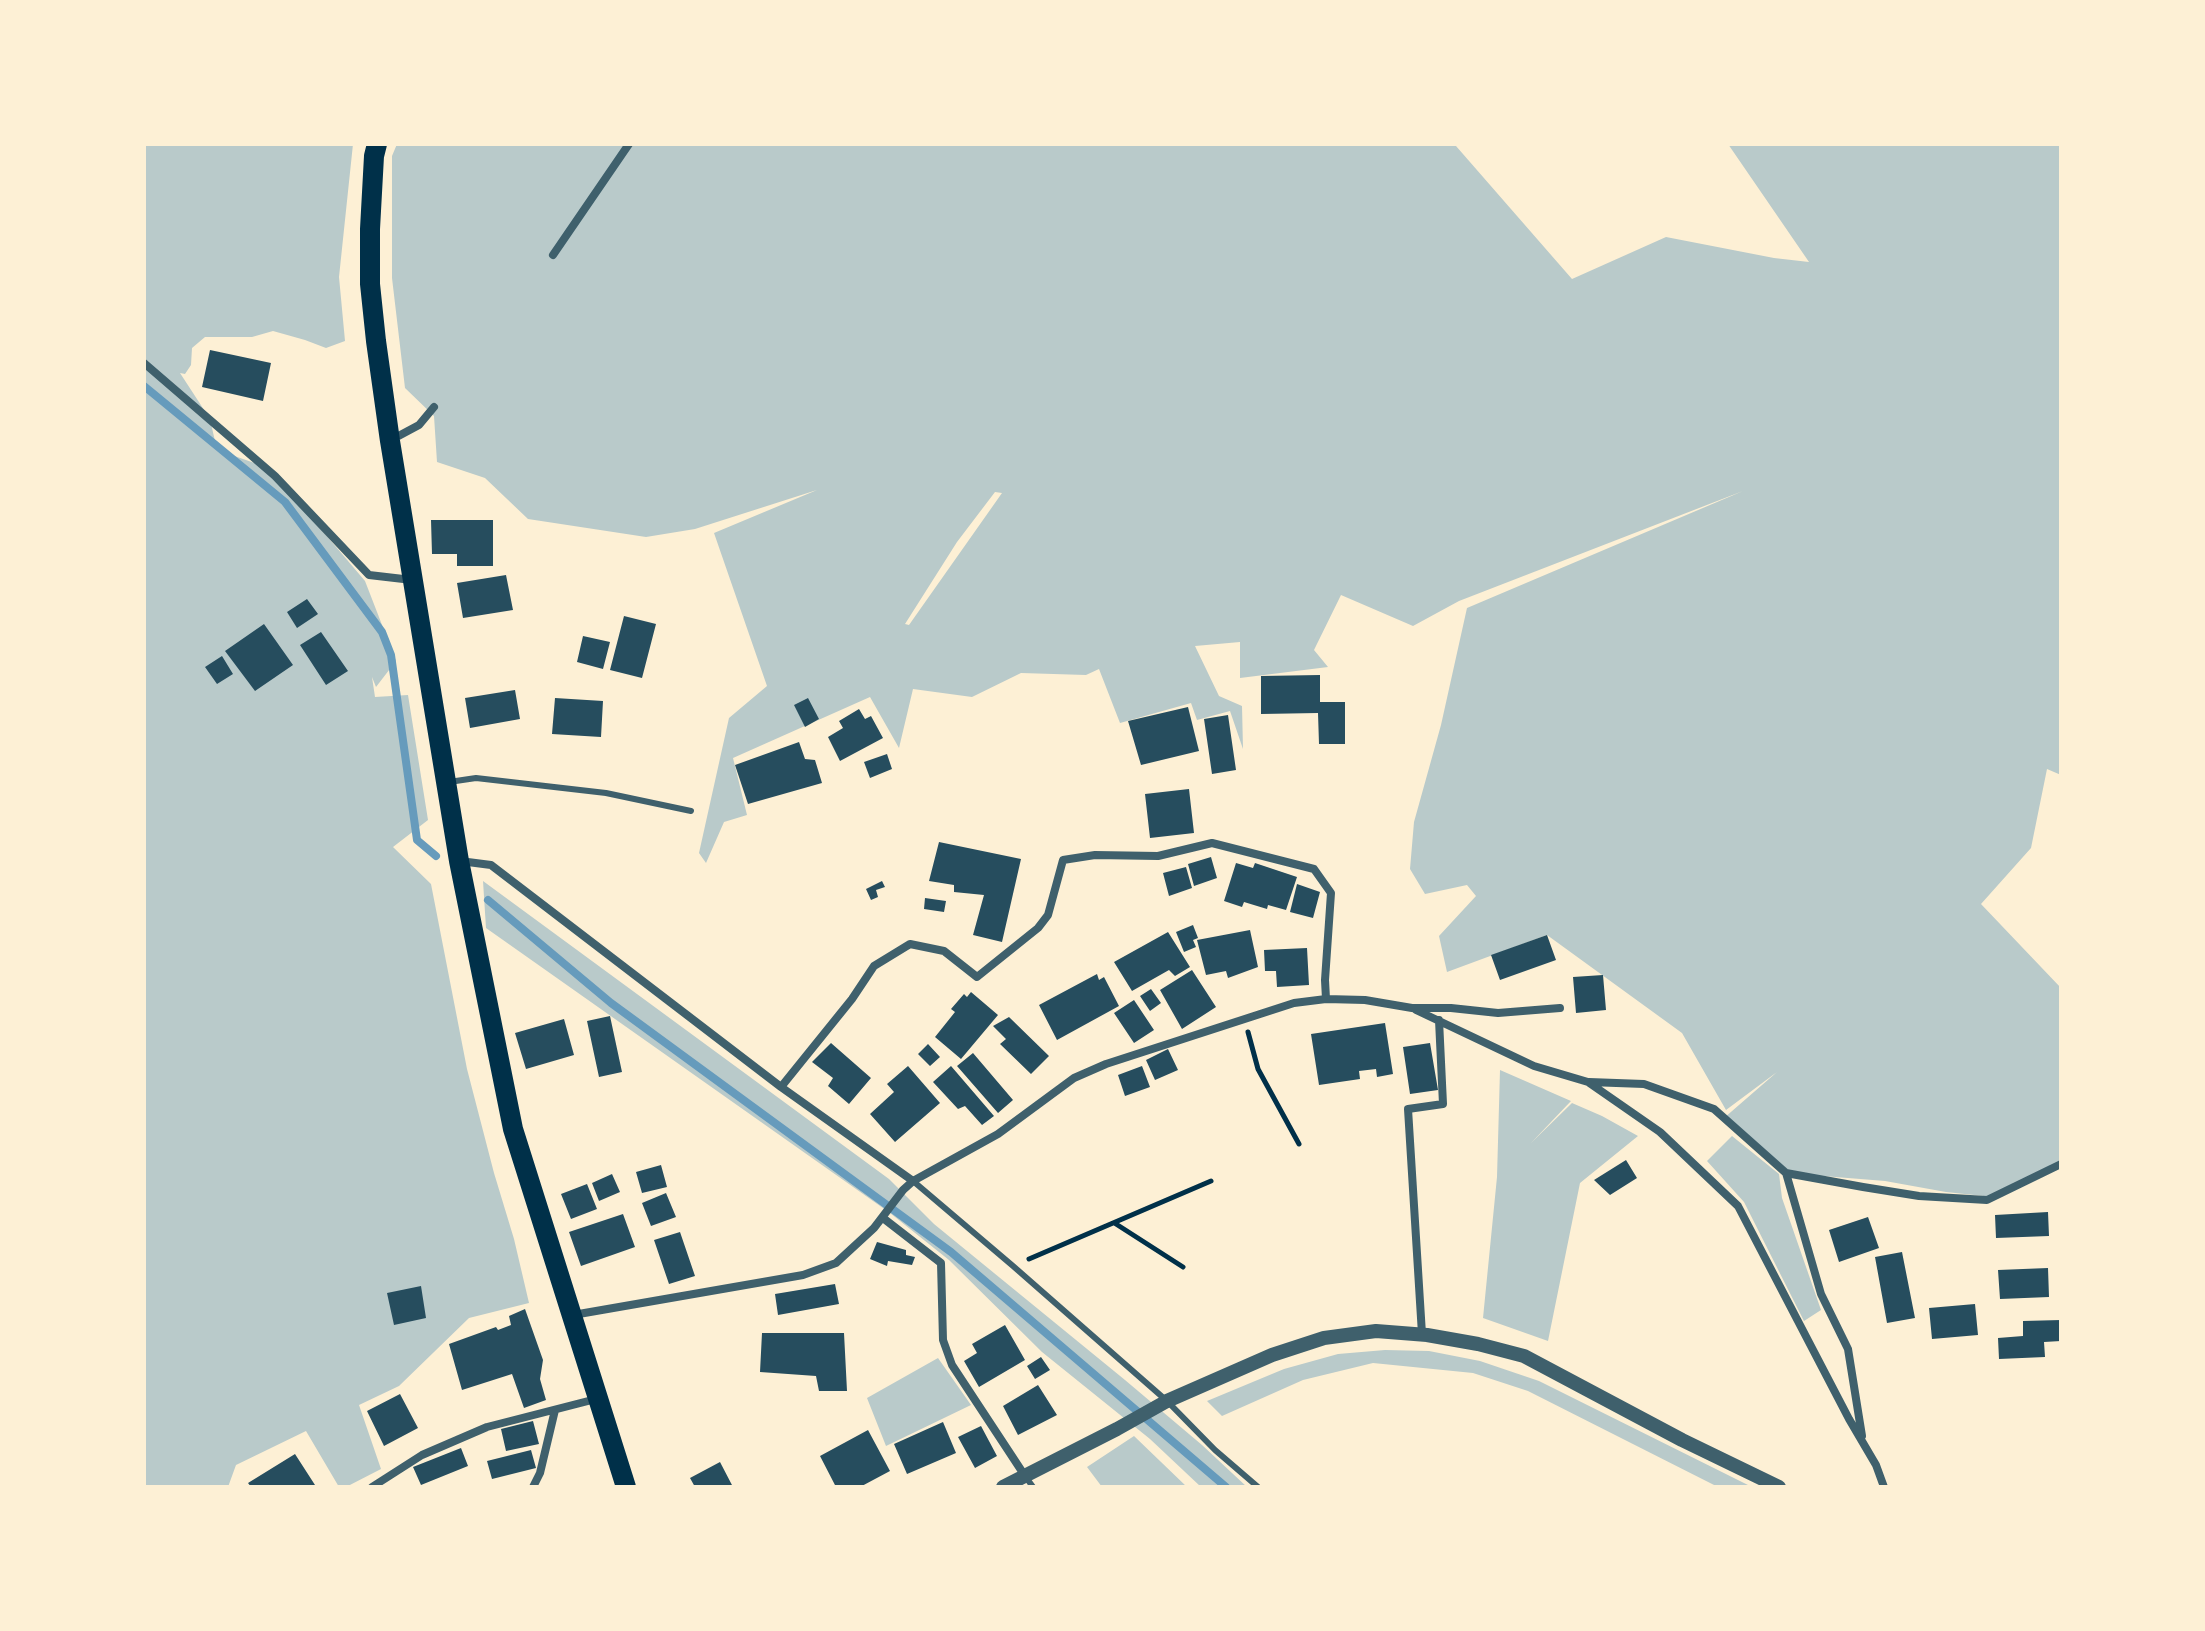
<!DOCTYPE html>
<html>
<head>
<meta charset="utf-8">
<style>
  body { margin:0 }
  #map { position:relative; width:2205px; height:1631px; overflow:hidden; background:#fdf0d5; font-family:"Noto Sans",sans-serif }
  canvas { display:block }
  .frame { position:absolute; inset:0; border:146px solid #fdf0d5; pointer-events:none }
</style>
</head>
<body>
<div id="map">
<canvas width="2205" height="1631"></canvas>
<div class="frame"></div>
</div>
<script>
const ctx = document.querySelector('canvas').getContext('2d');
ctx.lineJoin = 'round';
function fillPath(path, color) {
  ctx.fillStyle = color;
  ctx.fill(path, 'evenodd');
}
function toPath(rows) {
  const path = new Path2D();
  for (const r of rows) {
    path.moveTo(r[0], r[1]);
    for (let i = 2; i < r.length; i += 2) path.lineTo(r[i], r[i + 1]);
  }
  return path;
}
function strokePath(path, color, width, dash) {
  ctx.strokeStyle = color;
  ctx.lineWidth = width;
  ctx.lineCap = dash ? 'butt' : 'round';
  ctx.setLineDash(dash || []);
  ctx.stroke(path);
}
const green = toPath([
  [144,144,353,144,339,277,345,341,326,348,305,340,273,331,252,337,205,337,192,348,191,365,185,374,180,373,210,419,217,450,269,468,365,581,396,661,376,687,372,677,375,697,408,695,428,820,393,847,431,884,467,1069,494,1173,514,1239,529,1303,469,1318,399,1386,359,1405,381,1469,346,1487,339,1487,306,1431,236,1465,228,1487,144,1487],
  [397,144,1457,144,1456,146,1572,279,1666,237,1774,258,1809,262,1728,144,2061,144,2061,775,2047,769,2031,848,1981,904,2061,988,2061,1164,1993,1197,1946,1192,1885,1181,1786,1173,1724,1118,1777,1072,1726,1110,1682,1033,1547,935,1447,972,1439,936,1476,896,1467,885,1425,894,1410,869,1414,822,1441,725,1467,608,1743,491,1459,601,1413,626,1341,595,1314,650,1328,667,1240,678,1240,642,1195,646,1219,696,1242,706,1243,749,1230,711,1197,720,1191,703,1120,723,1099,669,1086,675,1021,673,972,697,913,689,899,748,870,697,733,758,747,815,724,822,706,863,699,853,729,718,767,686,714,533,817,490,695,529,646,537,528,519,485,478,437,462,434,416,405,388,392,278,392,156],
  [995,492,1002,493,909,625,905,624,957,542],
  [483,881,889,1179,934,1224,1125,1380,1202,1445,1247,1487,1201,1487,1150,1439,1042,1352,949,1260,890,1213,486,928],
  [1500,1070,1571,1101,1531,1143,1572,1103,1602,1116,1638,1136,1580,1183,1548,1341,1483,1318,1497,1177],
  [1732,1136,1779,1174,1782,1198,1821,1310,1804,1321,1744,1202,1707,1161],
  [1385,1350,1429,1351,1480,1361,1539,1381,1752,1487,1718,1487,1528,1391,1473,1373,1373,1363,1303,1380,1222,1416,1207,1401,1284,1369,1338,1354],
  [938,1358,971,1405,886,1446,867,1398],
  [1134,1436,1187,1487,1102,1487,1087,1467]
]);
const stream = toPath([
  [144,386,285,502,382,632,391,655,417,840,436,856],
  [488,900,611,1003,951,1252,1226,1487]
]);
const building = toPath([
  [210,350,271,363,263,401,202,387],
  [431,520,493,520,493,566,457,566,457,554,432,554],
  [506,575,513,610,463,618,457,583],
  [307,599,318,614,297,628,287,612],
  [624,616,656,624,642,678,610,670],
  [264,624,293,665,255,691,225,651],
  [321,632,348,671,326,685,300,645],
  [583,636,610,642,603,669,577,662],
  [222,656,233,674,217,684,205,667],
  [1320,675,1320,702,1345,702,1345,744,1319,744,1318,713,1261,714,1261,676],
  [515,690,520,719,470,728,465,698],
  [555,698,603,701,601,737,552,734],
  [808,698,819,719,805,727,794,705],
  [1188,707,1199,751,1141,765,1128,721],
  [859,709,865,719,871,716,883,738,840,761,828,737,843,728,839,721],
  [1228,715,1236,770,1212,774,1204,719],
  [799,742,805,759,815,760,822,783,748,804,735,765],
  [887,754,892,769,870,778,864,762],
  [1189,789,1194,833,1150,838,1145,794],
  [939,842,1021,859,1002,942,973,935,984,895,954,892,954,885,929,881],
  [1211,857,1217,878,1194,886,1188,864],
  [1236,863,1253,868,1255,863,1297,877,1286,910,1268,905,1267,909,1244,902,1242,907,1224,901],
  [1186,867,1192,888,1169,896,1163,873],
  [882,881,885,887,876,890,878,897,871,900,866,889],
  [1297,884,1320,892,1313,918,1290,912],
  [925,898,946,901,944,912,924,909],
  [1193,925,1198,938,1193,940,1196,947,1184,952,1176,932],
  [1250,930,1258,967,1228,978,1226,971,1206,975,1197,940],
  [1168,932,1190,967,1175,976,1169,970,1132,991,1114,962],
  [1547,935,1556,960,1500,980,1491,955],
  [1307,948,1309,985,1277,987,1276,971,1265,971,1264,950],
  [1192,970,1216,1007,1182,1029,1160,990],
  [1097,974,1099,980,1104,977,1119,1006,1057,1040,1039,1005],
  [1603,975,1606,1010,1576,1013,1573,977],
  [1151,989,1161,1003,1150,1011,1140,996],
  [971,992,998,1015,961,1059,935,1037,955,1012,951,1009,964,994,967,997],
  [1134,1000,1154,1030,1134,1043,1114,1013],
  [610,1016,622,1072,599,1077,587,1021],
  [1009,1017,1049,1056,1031,1074,1000,1044,1006,1039,993,1026],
  [564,1019,574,1055,526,1069,515,1033],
  [1385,1023,1393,1074,1377,1077,1376,1069,1359,1071,1360,1079,1319,1085,1311,1034],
  [831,1043,871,1078,849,1104,828,1086,833,1078,812,1062],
  [1430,1043,1438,1090,1410,1094,1403,1047],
  [928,1044,940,1057,930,1066,918,1054],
  [1168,1049,1178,1070,1155,1080,1146,1060],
  [973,1053,1013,1100,998,1113,957,1066],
  [908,1066,940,1103,895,1142,870,1114,894,1092,887,1084],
  [951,1066,994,1116,982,1125,965,1106,958,1109,933,1082],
  [1142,1066,1150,1087,1125,1096,1118,1075],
  [1626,1160,1637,1178,1610,1195,1594,1180],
  [661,1165,667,1187,642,1193,636,1172],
  [612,1174,620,1192,599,1201,592,1183],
  [587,1184,597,1209,571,1219,561,1194],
  [666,1193,676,1217,651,1226,642,1203],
  [2048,1212,2049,1236,1996,1238,1995,1215],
  [623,1214,635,1247,581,1266,569,1232],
  [1868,1217,1879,1248,1839,1262,1829,1230],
  [680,1232,695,1276,669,1284,654,1240],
  [877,1242,906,1250,906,1255,915,1257,912,1265,888,1261,887,1266,870,1259],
  [1902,1252,1915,1318,1887,1323,1875,1257],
  [2048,1268,2049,1297,2000,1299,1998,1270],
  [835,1284,839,1304,778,1315,775,1294],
  [421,1286,426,1318,394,1325,387,1293],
  [1975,1304,1978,1335,1932,1339,1929,1308],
  [525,1309,543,1360,540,1379,546,1400,524,1408,512,1374,462,1390,449,1344,496,1327,498,1330,511,1325,509,1316],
  [2061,1320,2061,1341,2044,1342,2045,1357,1999,1359,1998,1338,2023,1336,2023,1321],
  [1005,1325,1025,1360,979,1387,964,1361,977,1353,972,1344],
  [762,1333,844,1333,847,1391,819,1391,816,1376,760,1372],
  [1041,1357,1050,1370,1035,1379,1027,1366],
  [1038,1385,1057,1415,1018,1435,1003,1406],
  [400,1394,418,1428,384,1446,367,1411],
  [533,1421,539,1444,506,1451,501,1429],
  [943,1422,956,1453,907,1474,894,1444],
  [981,1426,997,1456,975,1468,958,1437],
  [868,1430,890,1471,860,1487,836,1487,820,1456],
  [461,1448,468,1466,421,1485,413,1467],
  [531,1450,536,1468,492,1479,487,1461],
  [295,1454,315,1485,312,1487,251,1487,248,1483],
  [720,1462,733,1487,695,1487,690,1478]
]);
const path = toPath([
  [1248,1032,1258,1069,1299,1144],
  [1116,1224,1183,1267],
  [1029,1259,1211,1181]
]);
const service = toPath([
  [449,782,476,778,606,793,691,811],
  [913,1181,1013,1266,1167,1401,1215,1450,1258,1487],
  [1025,1476,1033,1487]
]);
const minor = toPath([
  [553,255,629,144],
  [144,363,275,476,369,575,412,580],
  [391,440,419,425,434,407],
  [460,861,491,865,781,1087,913,1181],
  [1416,1010,1534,1066,1588,1082,1660,1132,1738,1206,1849,1419,1876,1465,1884,1487],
  [1589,1082,1644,1084,1714,1109,1786,1173,1863,1187,1919,1196,1987,1200,2061,1164],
  [781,1087,852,999,874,966,910,944,944,951,977,977,1038,928,1048,915,1063,860,1095,855,1158,856,1212,843,1314,869,1331,893,1325,980,1326,999],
  [1786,1173,1821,1294,1848,1349,1862,1436],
  [883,1218,941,1263,943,1340,952,1365,1025,1476],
  [573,1315,803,1275,836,1263,874,1228,903,1190,913,1181,998,1134,1074,1078,1106,1064,1294,1003,1326,999,1365,1000,1412,1008,1451,1008,1498,1013,1560,1008],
  [1422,1334,1408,1109,1443,1104,1439,1020],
  [372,1487,422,1455,487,1427,596,1399],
  [533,1487,540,1473,555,1410]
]);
const tertiary = toPath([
  [1003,1487,1117,1429,1167,1401,1272,1355,1324,1338,1376,1331,1427,1335,1478,1344,1524,1356,1682,1440,1779,1487]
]);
const primary = toPath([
  [377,144,374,156,370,229,370,284,376,341,390,441,459,861,513,1129,626,1487]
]);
fillPath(green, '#b9caca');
strokePath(stream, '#669bbc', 8);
fillPath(building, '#264d5e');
strokePath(path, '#003049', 5);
strokePath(service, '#3f606c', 6);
strokePath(minor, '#3f606c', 8);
strokePath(tertiary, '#3f606c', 14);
strokePath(primary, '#003049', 20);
</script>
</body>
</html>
